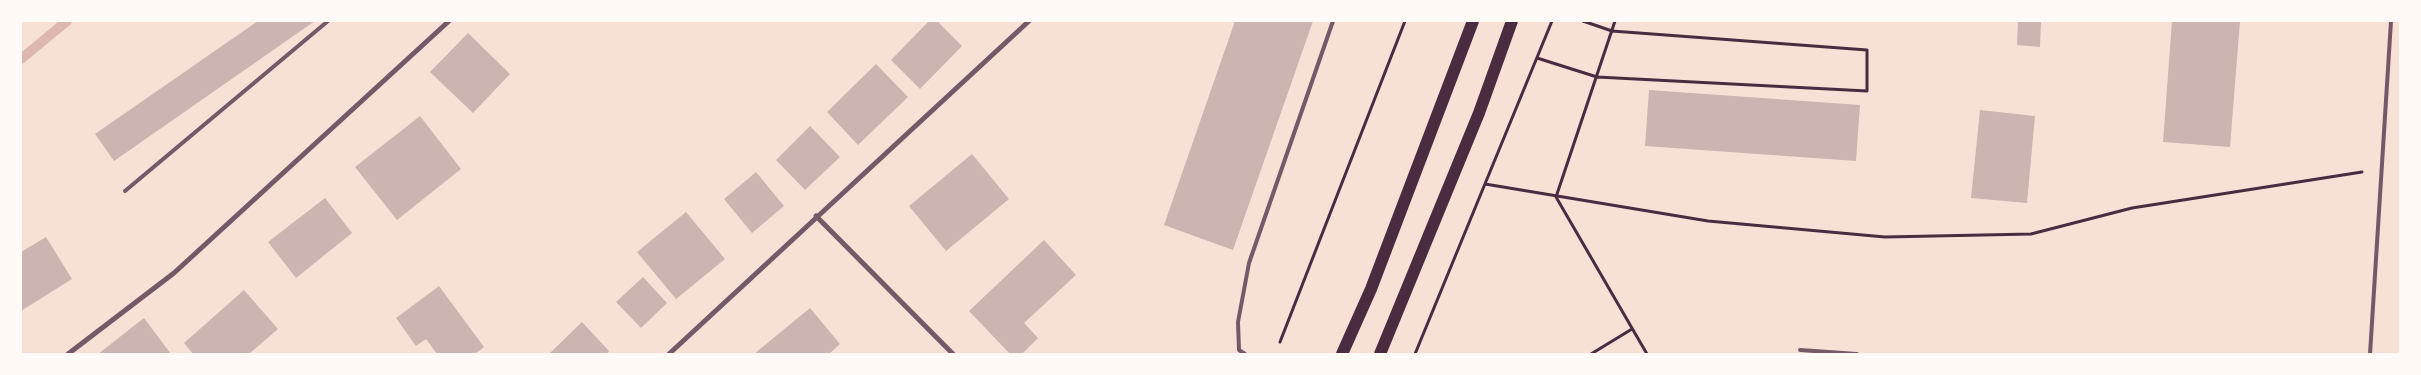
<!DOCTYPE html>
<html>
<head>
<meta charset="utf-8">
<style>
  body { margin:0 }
  #map { position:relative; width:2421px; height:375px; overflow:hidden; background:#f7e1d7; font-family:Montserrat,sans-serif }
  canvas { display:block }
  .frame { position:absolute; inset:0; border:22px solid #fffaf5; pointer-events:none }
</style>
</head>
<body>
<div id="map">
<canvas width="2421" height="375"></canvas>
<div class="frame"></div>
</div>
<script>
const ctx = document.querySelector('canvas').getContext('2d');
ctx.lineJoin = 'round';
function toPath(rows) {
  const path = new Path2D();
  for (const r of rows) {
    path.moveTo(r[0], r[1]);
    for (let i = 2; i < r.length; i += 2) path.lineTo(r[i], r[i + 1]);
  }
  return path;
}
function strokePath(path, color, width, dash) {
  ctx.strokeStyle = color;
  ctx.lineWidth = width;
  ctx.lineCap = dash ? 'butt' : 'round';
  ctx.setLineDash(dash || []);
  ctx.stroke(path);
}
function fillPath(path, color) {
  ctx.fillStyle = color;
  ctx.fill(path, 'evenodd');
}
const stream = toPath([
  [21,59,67,21]
]);
const building = toPath([
  [258,21,315,21,114,161,95,134],
  [929,21,937,21,962,46,920,89,891,60],
  [1235,21,1313,21,1233,250,1164,225],
  [2018,21,2041,21,2040,47,2017,45],
  [2172,21,2240,21,2230,147,2163,142],
  [468,33,510,74,473,113,430,72],
  [876,64,908,97,858,145,827,112],
  [1649,90,1860,105,1856,161,1645,146],
  [1980,110,2035,116,2027,203,1971,198],
  [420,116,461,169,397,220,355,167],
  [810,126,840,157,805,190,776,160],
  [972,154,1009,199,946,251,909,206],
  [756,172,784,206,752,233,724,199],
  [325,198,352,233,296,278,268,242],
  [686,212,725,259,676,299,637,252],
  [46,237,72,279,21,311,21,252],
  [1044,240,1076,275,1024,323,1038,338,1022,354,1010,354,969,311],
  [643,277,667,303,641,328,616,302],
  [439,286,484,347,475,354,437,354,426,339,416,346,396,318],
  [244,290,278,329,249,354,193,354,184,343],
  [810,308,840,344,829,354,754,354],
  [144,318,171,354,98,354],
  [582,322,609,351,607,354,549,354]
]);
const path = toPath([
  [1615,21,1556,197,1647,354],
  [1537,58,1597,77,1867,91,1867,50,1612,31,1583,21],
  [1485,184,1708,221,1885,237,2031,234,2132,208,2362,172],
  [1280,342,1405,21],
  [1415,354,1552,21],
  [1591,354,1632,329]
]);
const service = toPath([
  [125,191,328,21],
  [1800,350,1857,354],
  [1245,354,1239,350,1238,322,1249,263,1333,21],
  [2370,354,2391,21]
]);
const minor = toPath([
  [816,216,953,354],
  [68,354,174,273,449,21],
  [669,354,1029,21]
]);
const primary = toPath([
  [1342,354,1371,289,1473,21],
  [1380,354,1479,113,1512,21]
]);
strokePath(stream, '#dcb8b0', 10);
fillPath(building, '#ccb4b1');
strokePath(path, '#4a2c40', 3);
strokePath(service, '#755966', 4);
strokePath(minor, '#755966', 5);
strokePath(primary, '#4a2c40', 12);
</script>
</body>
</html>
